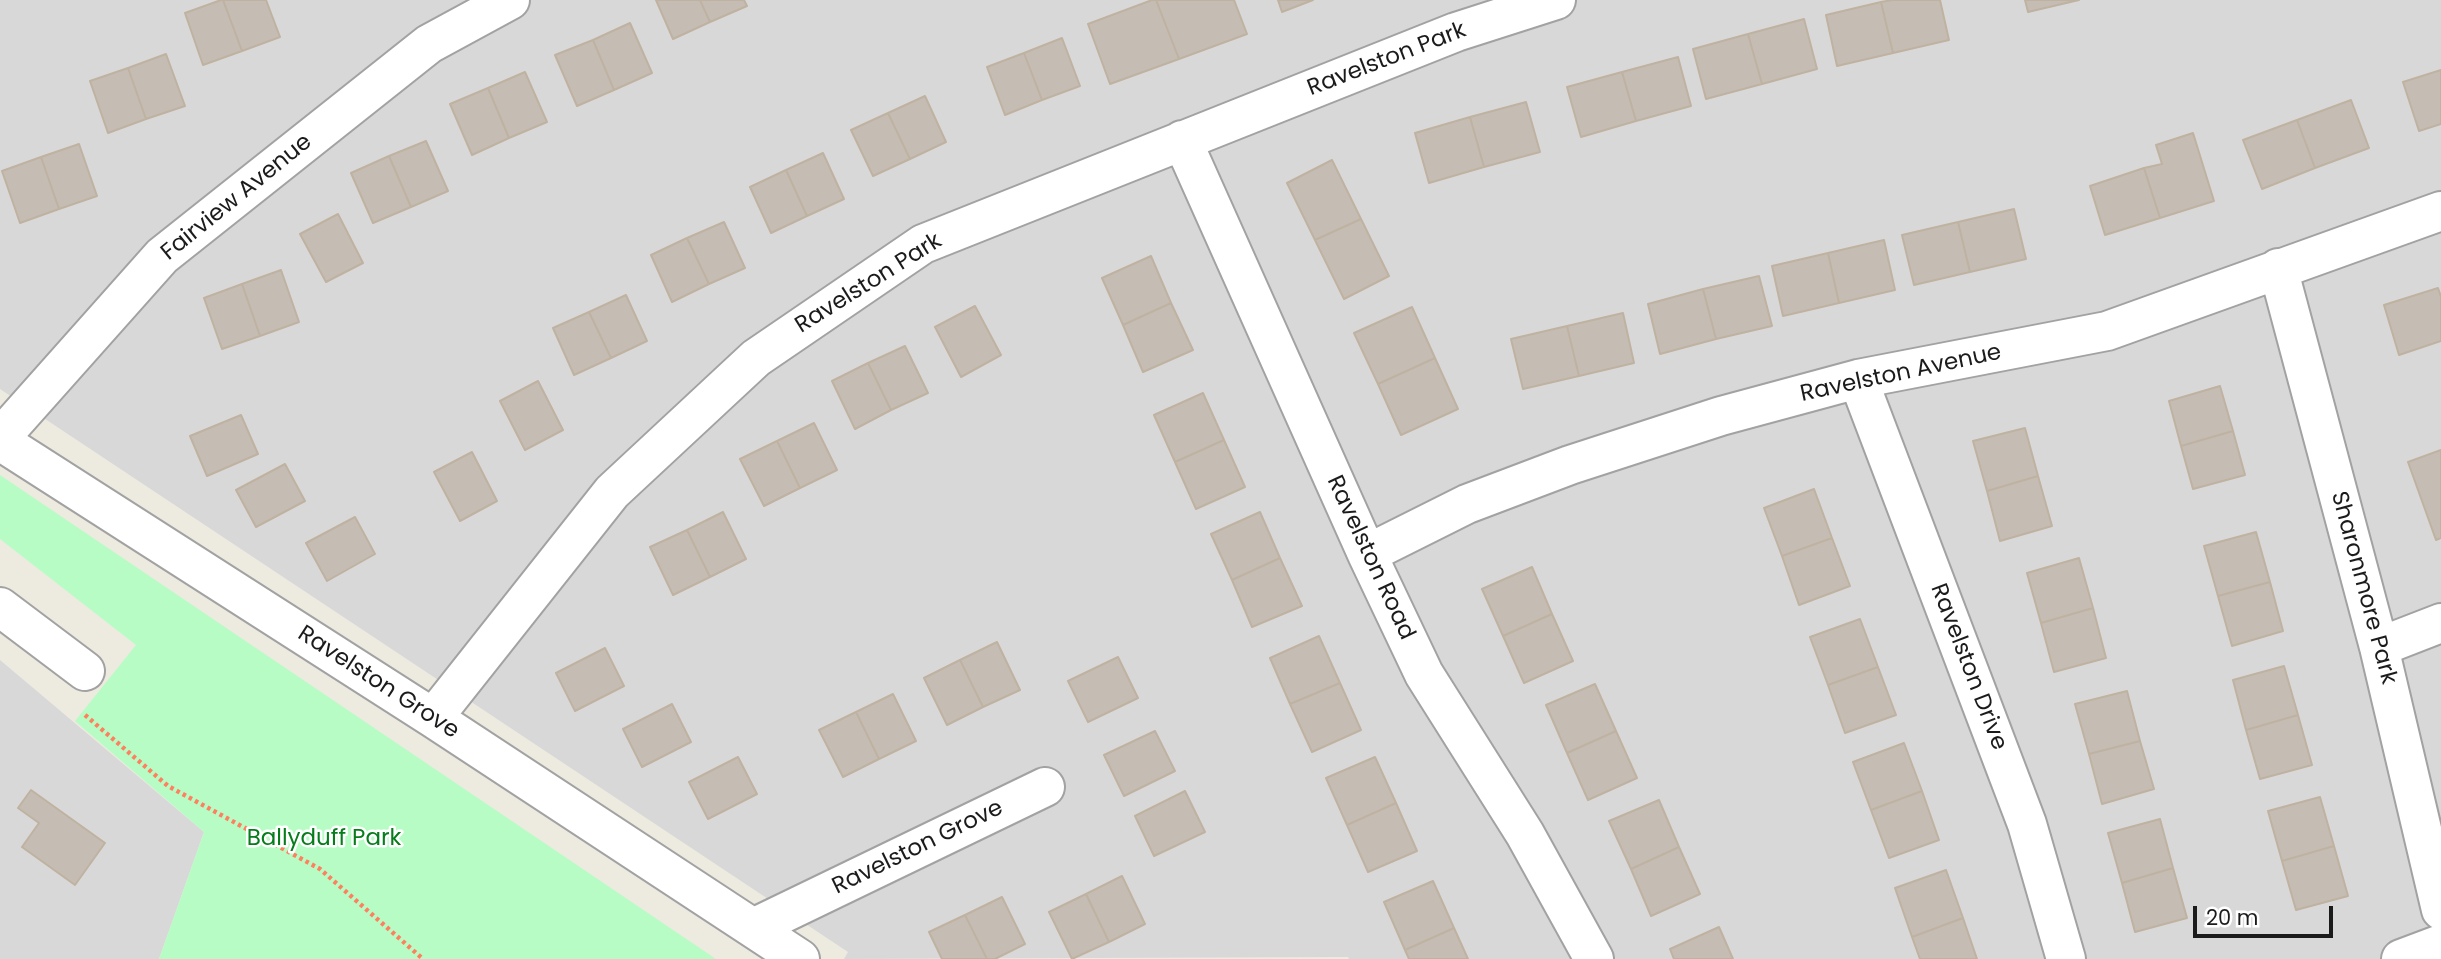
<!DOCTYPE html>
<html>
<head>
<meta charset="utf-8">
<style>
  body { margin:0 }
  #map { position:relative; width:2441px; height:959px; overflow:hidden; background:#edeadf; font-family:Poppins,sans-serif }
  canvas { display:block }
  .scale { position:absolute; left:2193px; top:906px; width:140px; height:32px; box-sizing:border-box; border:4px solid #1b1b1b; border-top:0; padding-left:9px; font-size:21px; line-height:24px; white-space:nowrap; color:#1b1b1b; -webkit-text-stroke:5px #fff; paint-order:stroke }
</style>
</head>
<body>
<div id="map">
<canvas width="2441" height="959"></canvas>
<div class="scale">20 m</div>
</div>
<script>
const ctx = document.querySelector('canvas').getContext('2d');
ctx.lineJoin = 'round';
function fillPath(path, color) {
  ctx.fillStyle = color;
  ctx.fill(path, 'evenodd');
}
function toPath(rows) {
  const path = new Path2D();
  for (const r of rows) {
    path.moveTo(r[0], r[1]);
    for (let i = 2; i < r.length; i += 2) path.lineTo(r[i], r[i + 1]);
  }
  return path;
}
function strokePath(path, color, width, dash) {
  ctx.strokeStyle = color;
  ctx.lineWidth = width;
  ctx.lineCap = dash ? 'butt' : 'round';
  ctx.setLineDash(dash || []);
  ctx.stroke(path);
}
function write(font, color, halo, rows, align = 'center') {
  ctx.font = font + ' Poppins,sans-serif';
  ctx.lineWidth = 5;
  ctx.setLineDash([]);
  ctx.textBaseline = 'middle';
  ctx.strokeStyle = halo;
  ctx.fillStyle = color;
  for (const [text, x, y, turn = 0] of rows) {
    ctx.save();
    ctx.translate(x, y);
    ctx.rotate((+turn || 0) * Math.PI / 180);
    ctx.textAlign = isNaN(turn) ? turn : align;
    if (halo) ctx.strokeText(text, 0, 0);
    ctx.fillText(text, 0, 0);
    ctx.restore();
  }
}
const residential = toPath([
  [0,0,2441,0,2441,959,1349,959,1348,957,844,959,848,952,0,389],
  [0,660,204,832,159,959,0,959]
]);
const park = toPath([
  [0,475,716,959,159,959,204,832,75,721,136,645,0,539]
]);
const building = toPath([
  [221,0,223,0,242,51,203,65,185,13,221,0],
  [223,0,266,0,280,37,242,51,223,0],
  [656,0,700,0,710,22,673,39,656,0],
  [700,0,744,0,747,6,710,22,700,0],
  [1152,0,1156,0,1179,59,1110,84,1088,24,1152,0],
  [1156,0,1234,0,1247,34,1179,59,1156,0],
  [1278,0,1313,0,1282,12,1278,0],
  [1892,0,1940,0,1949,40,1893,53,1881,2,1892,0],
  [2025,0,2079,0,2028,12,2025,0],
  [1881,2,1893,53,1837,66,1826,15,1881,2],
  [1804,19,1817,69,1762,84,1748,34,1804,19],
  [630,23,652,73,614,90,593,40,630,23],
  [1748,34,1762,84,1706,99,1693,49,1748,34],
  [1062,38,1080,86,1042,100,1024,53,1062,38],
  [593,40,614,90,577,106,555,55,593,40],
  [1024,53,1042,100,1005,115,987,67,1024,53],
  [166,54,185,106,146,119,128,68,166,54],
  [1678,57,1691,106,1636,121,1622,72,1678,57],
  [128,68,146,119,108,133,90,81,128,68],
  [2441,70,2441,124,2419,131,2403,82,2441,70],
  [525,72,547,122,509,138,488,88,525,72],
  [1622,72,1636,121,1581,137,1567,87,1622,72],
  [488,88,509,138,472,155,450,104,488,88],
  [925,96,946,142,910,159,888,113,925,96],
  [2351,100,2369,148,2315,168,2297,120,2351,100],
  [1526,102,1540,152,1484,167,1470,117,1526,102],
  [888,113,910,159,873,176,851,130,888,113],
  [1470,117,1484,167,1429,183,1415,133,1470,117],
  [2297,120,2315,168,2262,189,2243,140,2297,120],
  [2193,133,2214,201,2160,218,2144,168,2162,164,2156,145,2193,133],
  [426,141,448,191,411,207,389,156,426,141],
  [79,144,97,196,59,209,41,157,79,144],
  [823,153,844,199,807,216,786,170,823,153],
  [389,156,411,207,373,223,351,173,389,156],
  [41,157,59,209,20,223,2,171,41,157],
  [1332,160,1361,219,1315,240,1287,183,1332,160],
  [2144,168,2160,218,2105,235,2090,186,2144,168],
  [786,170,807,216,771,233,750,187,786,170],
  [2014,209,2026,259,1970,272,1958,222,2014,209],
  [338,214,363,263,326,282,300,234,338,214],
  [1361,219,1389,276,1344,299,1315,240,1361,219],
  [724,222,745,268,709,284,687,238,724,222],
  [1958,222,1970,272,1914,285,1902,235,1958,222],
  [687,238,709,284,672,302,651,255,687,238],
  [1884,240,1895,290,1839,303,1828,253,1884,240],
  [1828,253,1839,303,1783,316,1772,266,1828,253],
  [1151,256,1171,303,1123,325,1102,278,1151,256],
  [281,270,299,322,260,336,242,284,281,270],
  [1759,276,1772,326,1716,339,1703,289,1759,276],
  [242,284,260,336,222,349,204,298,242,284],
  [2438,288,2441,297,2441,341,2399,355,2384,305,2438,288],
  [1703,289,1716,339,1660,354,1648,304,1703,289],
  [626,295,647,341,611,358,589,312,626,295],
  [1171,303,1193,350,1143,372,1123,325,1171,303],
  [975,306,1001,355,961,377,935,327,975,306],
  [1412,307,1435,358,1378,384,1354,333,1412,307],
  [589,312,611,358,574,375,553,328,589,312],
  [1623,313,1634,363,1579,376,1567,326,1623,313],
  [1567,326,1579,376,1523,389,1511,339,1567,326],
  [905,346,928,393,891,410,868,363,905,346],
  [1435,358,1458,409,1401,435,1378,384,1435,358],
  [868,363,891,410,855,429,832,381,868,363],
  [538,381,563,430,525,450,500,401,538,381],
  [2220,386,2233,431,2181,446,2169,401,2220,386],
  [1203,393,1224,440,1175,462,1154,415,1203,393],
  [241,415,258,454,207,476,190,436,241,415],
  [814,423,837,470,800,488,777,441,814,423],
  [2025,428,2038,476,1987,491,1973,441,2025,428],
  [2233,431,2245,475,2193,489,2181,446,2233,431],
  [1224,440,1245,487,1196,509,1175,462,1224,440],
  [777,441,800,488,764,506,740,459,777,441],
  [2441,450,2441,538,2436,540,2408,462,2441,450],
  [472,452,497,501,460,521,434,472,472,452],
  [285,464,305,501,256,527,236,490,285,464],
  [2038,476,2052,526,2000,541,1987,491,2038,476],
  [1814,489,1832,538,1782,556,1764,508,1814,489],
  [723,512,746,559,710,577,687,530,723,512],
  [1260,512,1280,558,1232,580,1211,534,1260,512],
  [355,517,375,554,327,581,306,543,355,517],
  [687,530,710,577,673,595,650,547,687,530],
  [2256,532,2270,582,2218,596,2204,546,2256,532],
  [1832,538,1850,586,1799,605,1782,556,1832,538],
  [1280,558,1302,606,1252,627,1232,580,1280,558],
  [2079,558,2093,608,2041,623,2027,573,2079,558],
  [1532,567,1552,614,1503,636,1482,589,1532,567],
  [2270,582,2283,631,2232,646,2218,596,2270,582],
  [2093,608,2106,658,2054,672,2041,623,2093,608],
  [1552,614,1573,661,1524,683,1503,636,1552,614],
  [1860,619,1878,667,1828,685,1810,637,1860,619],
  [1319,636,1340,683,1290,704,1270,658,1319,636],
  [997,642,1020,690,983,707,960,660,997,642],
  [605,648,624,686,575,711,556,673,605,648],
  [1118,657,1138,698,1088,722,1068,681,1118,657],
  [960,660,983,707,947,725,924,678,960,660],
  [2284,666,2298,715,2246,730,2233,680,2284,666],
  [1878,667,1896,715,1845,733,1828,685,1878,667],
  [1340,683,1361,730,1312,752,1290,704,1340,683],
  [1595,684,1616,731,1567,753,1546,705,1595,684],
  [2127,691,2140,741,2089,754,2075,704,2127,691],
  [893,694,916,741,879,759,856,712,893,694],
  [672,704,691,742,642,767,623,729,672,704],
  [856,712,879,759,843,777,819,730,856,712],
  [2298,715,2312,765,2260,779,2246,730,2298,715],
  [1155,731,1175,771,1124,796,1104,755,1155,731],
  [1616,731,1637,778,1588,800,1567,753,1616,731],
  [2140,741,2154,789,2102,804,2089,754,2140,741],
  [1904,743,1922,791,1871,810,1853,762,1904,743],
  [738,757,757,794,708,819,689,782,738,757],
  [1375,757,1396,803,1347,825,1326,778,1375,757],
  [31,790,105,843,75,885,22,847,39,823,18,808,31,790],
  [1185,791,1205,832,1154,856,1135,816,1185,791],
  [1922,791,1939,840,1889,858,1871,810,1922,791],
  [2320,797,2334,846,2282,861,2268,811,2320,797],
  [1659,800,1679,847,1631,869,1609,821,1659,800],
  [1396,803,1417,851,1368,872,1347,825,1396,803],
  [2160,819,2173,868,2122,883,2108,833,2160,819],
  [2334,846,2348,896,2296,910,2282,861,2334,846],
  [1679,847,1700,894,1651,916,1631,869,1679,847],
  [2173,868,2187,918,2135,932,2122,883,2173,868],
  [1946,870,1963,918,1912,937,1895,888,1946,870],
  [1122,876,1145,924,1109,942,1086,894,1122,876],
  [1433,881,1454,928,1405,950,1384,902,1433,881],
  [1086,894,1109,942,1072,959,1049,912,1086,894],
  [1002,897,1025,944,995,959,987,959,965,915,1002,897],
  [965,915,987,959,942,959,929,932,965,915],
  [1963,918,1977,959,1920,959,1912,937,1963,918],
  [1719,927,1733,959,1674,959,1670,949,1719,927],
  [1454,928,1468,959,1409,959,1405,950,1454,928]
]);
const path = toPath([
  [85,715,168,786,320,869,423,959]
]);
const minor = toPath([
  [1182,140,1367,554,1424,674,1525,834,1594,959],
  [2278,268,2379,647,2441,910],
  [1858,379,2027,824,2066,959],
  [0,438,162,256,429,44,510,0],
  [0,441,433,718,800,959],
  [1367,554,1467,504,1570,465,1721,416,1858,379,2107,331,2441,211],
  [0,607,85,671],
  [2379,647,2441,623],
  [433,718,612,492,756,358,923,244,1456,32,1556,0],
  [753,928,1045,787],
  [2401,959,2441,944]
]);
const streetNames = [
  ["Ravelston Park",1387,60,-21],
  ["Fairview Avenue",237,198,-39],
  ["Ravelston Park",869,284,-32],
  ["Ravelston Avenue",1901,374,-12],
  ["Ravelston Road",1370,558,65],
  ["Sharonmore Park",2363,588,75],
  ["Ravelston Drive",1968,667,69],
  ["Ravelston Grove",378,683,33],
  ["Ravelston Grove",918,848,-26]
];
const parkNames = [
  ["Ballyduff Park",324,839]
];
fillPath(residential, '#d9d8d8');
fillPath(park, '#b8fcc5');
fillPath(building, '#c5bdb3');
strokePath(building, '#bfb2a1', 2);
strokePath(minor, '#a2a2a2', 42);
strokePath(path, '#ff805f', 4.5, [3.5, 3.5]);
strokePath(minor, '#fff', 38);
write('23px', '#1b1b1b', '#fff', streetNames);
write('23px', '#067c1c', '#fff', parkNames);
</script>
</body>
</html>
